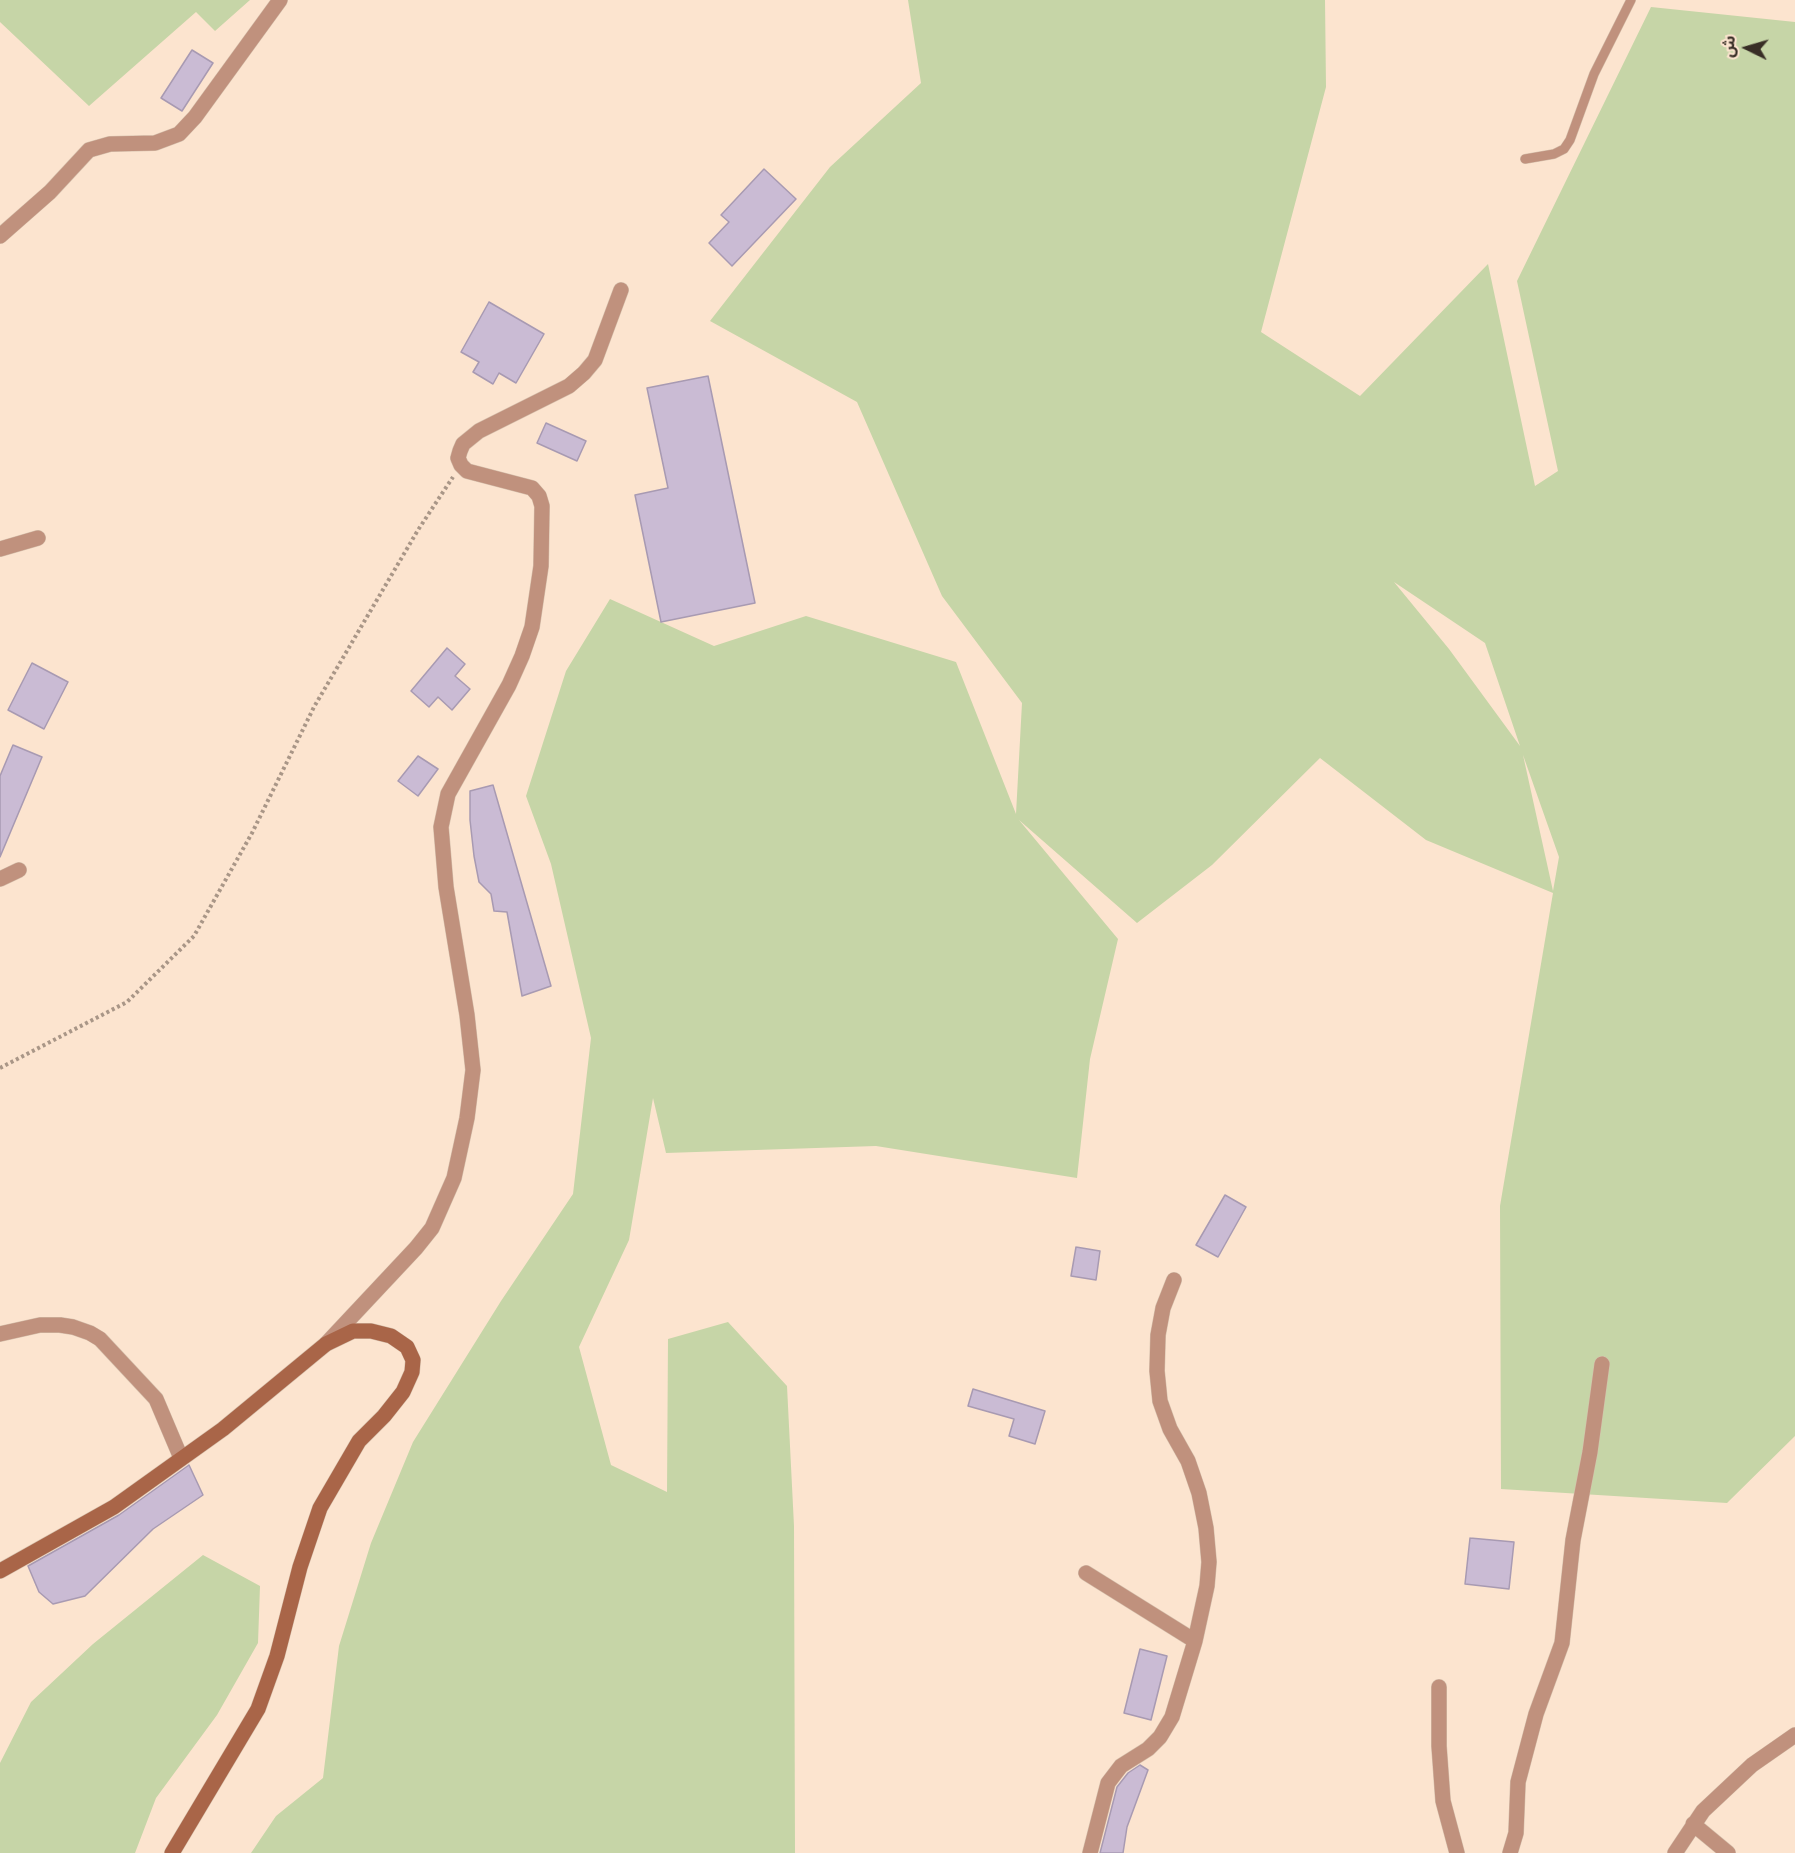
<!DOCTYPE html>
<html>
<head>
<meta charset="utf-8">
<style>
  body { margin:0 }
  #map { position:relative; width:1795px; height:1853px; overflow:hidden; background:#fce4cf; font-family:"Roboto Condensed","Noto Sans Arabic",sans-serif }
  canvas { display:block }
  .north { position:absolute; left:1717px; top:18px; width:60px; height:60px; -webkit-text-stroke:4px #fce4cf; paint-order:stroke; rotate:275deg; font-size:16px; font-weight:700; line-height:24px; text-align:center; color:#382e26 }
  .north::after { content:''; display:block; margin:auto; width:21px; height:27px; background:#382e26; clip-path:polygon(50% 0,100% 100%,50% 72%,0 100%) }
</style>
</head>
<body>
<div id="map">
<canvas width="1795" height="1853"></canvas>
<div class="north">ش</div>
</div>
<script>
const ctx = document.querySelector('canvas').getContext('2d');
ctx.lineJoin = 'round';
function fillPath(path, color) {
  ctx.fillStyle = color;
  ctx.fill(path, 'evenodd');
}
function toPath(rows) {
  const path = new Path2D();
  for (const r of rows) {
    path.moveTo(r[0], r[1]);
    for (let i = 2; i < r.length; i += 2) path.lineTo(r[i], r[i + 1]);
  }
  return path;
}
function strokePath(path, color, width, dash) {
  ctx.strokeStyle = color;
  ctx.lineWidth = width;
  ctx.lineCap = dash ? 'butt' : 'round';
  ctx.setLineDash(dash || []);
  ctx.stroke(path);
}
const green = toPath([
  [0,0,250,0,215,31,196,12,89,106,0,22],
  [908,0,1325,0,1326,87,1261,332,1360,396,1488,264,1535,486,1558,471,1517,281,1651,7,1795,22,1795,1436,1727,1503,1501,1489,1500,1206,1553,893,1426,840,1320,758,1212,865,1137,923,1019,820,1118,939,1090,1059,1077,1178,876,1146,666,1153,653,1098,629,1240,579,1347,611,1465,667,1492,668,1339,728,1322,787,1386,794,1526,795,1853,251,1853,276,1816,323,1778,339,1646,371,1543,413,1442,501,1301,573,1194,591,1038,551,864,526,796,566,671,610,599,714,646,806,616,956,662,1016,814,1022,703,942,596,857,402,710,321,830,167,921,83],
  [1394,582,1485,643,1520,746,1449,649],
  [1523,755,1559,857,1553,891],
  [203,1555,260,1586,258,1643,217,1715,156,1798,135,1853,0,1853,0,1763,31,1702,93,1644]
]);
const building = toPath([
  [192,50,213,63,182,111,161,98,192,50],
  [764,169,796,199,732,266,709,243,729,222,721,215,764,169],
  [489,302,544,334,516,383,499,373,493,384,473,372,479,362,461,352,489,302],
  [708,376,755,603,661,622,635,495,668,488,647,388,708,376],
  [546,423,586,441,577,461,537,443,546,423],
  [447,648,465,664,455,676,470,689,452,710,438,697,429,707,411,691,447,648],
  [32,663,68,682,44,729,8,710,32,663],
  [13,745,42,757,0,857,0,776,13,745],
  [418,756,438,769,418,796,398,781,418,756],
  [493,785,551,986,522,996,507,912,494,911,491,894,479,882,474,856,470,820,470,791,493,785],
  [1225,1195,1246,1207,1218,1257,1196,1245,1225,1195],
  [1076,1247,1100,1251,1096,1280,1071,1276,1076,1247],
  [973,1389,1045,1411,1035,1444,1009,1436,1014,1419,968,1406,973,1389],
  [189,1465,203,1495,153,1529,85,1596,53,1604,39,1592,28,1566,119,1515,189,1465],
  [1470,1538,1514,1542,1509,1589,1465,1584,1470,1538],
  [1140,1649,1167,1656,1151,1720,1124,1713,1140,1649],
  [1140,1765,1148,1770,1127,1827,1123,1853,1100,1853,1117,1787,1128,1773,1140,1765]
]);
const path = toPath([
  [0,1068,127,1002,194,936,252,833,314,707,418,530,453,477]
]);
const lane = toPath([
  [1525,159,1554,154,1564,149,1570,140,1594,74,1631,0]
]);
const street = toPath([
  [0,236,50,192,89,150,110,144,155,143,179,134,195,117,280,0],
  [0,549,38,538],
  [0,879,19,870],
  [0,1334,40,1325,60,1325,73,1327,90,1333,100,1339,156,1399,181,1458],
  [326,1344,416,1248,432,1228,454,1178,467,1118,473,1070,467,1015,446,887,441,827,448,794,509,685,522,656,532,627,541,566,542,506,539,496,532,488,467,471,461,465,458,458,460,451,463,444,479,431,569,386,584,373,595,360,621,290],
  [1086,1573,1195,1641],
  [1439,1687,1439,1746,1443,1801,1457,1853],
  [1693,1824,1728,1853],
  [1090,1853,1108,1783,1121,1766,1148,1749,1160,1737,1172,1717,1195,1641,1207,1586,1209,1562,1206,1528,1199,1493,1188,1461,1170,1429,1160,1401,1157,1371,1158,1335,1163,1308,1174,1280],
  [1510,1853,1516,1833,1518,1782,1536,1714,1562,1643,1573,1540,1590,1452,1602,1364],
  [1675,1853,1703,1811,1752,1765,1795,1735]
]);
const secondary = toPath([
  [0,1571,114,1507,223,1429,326,1344,353,1331,371,1331,391,1336,407,1347,413,1360,412,1372,403,1392,384,1416,359,1441,320,1508,300,1567,277,1656,258,1709,172,1853]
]);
fillPath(green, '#c6d5a7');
fillPath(building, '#cabbd4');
strokePath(building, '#a89ab2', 1.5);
strokePath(lane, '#d5c0ad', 10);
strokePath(street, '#d5c0ad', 16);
strokePath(secondary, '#d5c0ad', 16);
strokePath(path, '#a99687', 4, [3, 3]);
strokePath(lane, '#c0917d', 9);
strokePath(street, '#c0917d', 15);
strokePath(secondary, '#a96548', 15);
</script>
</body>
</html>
